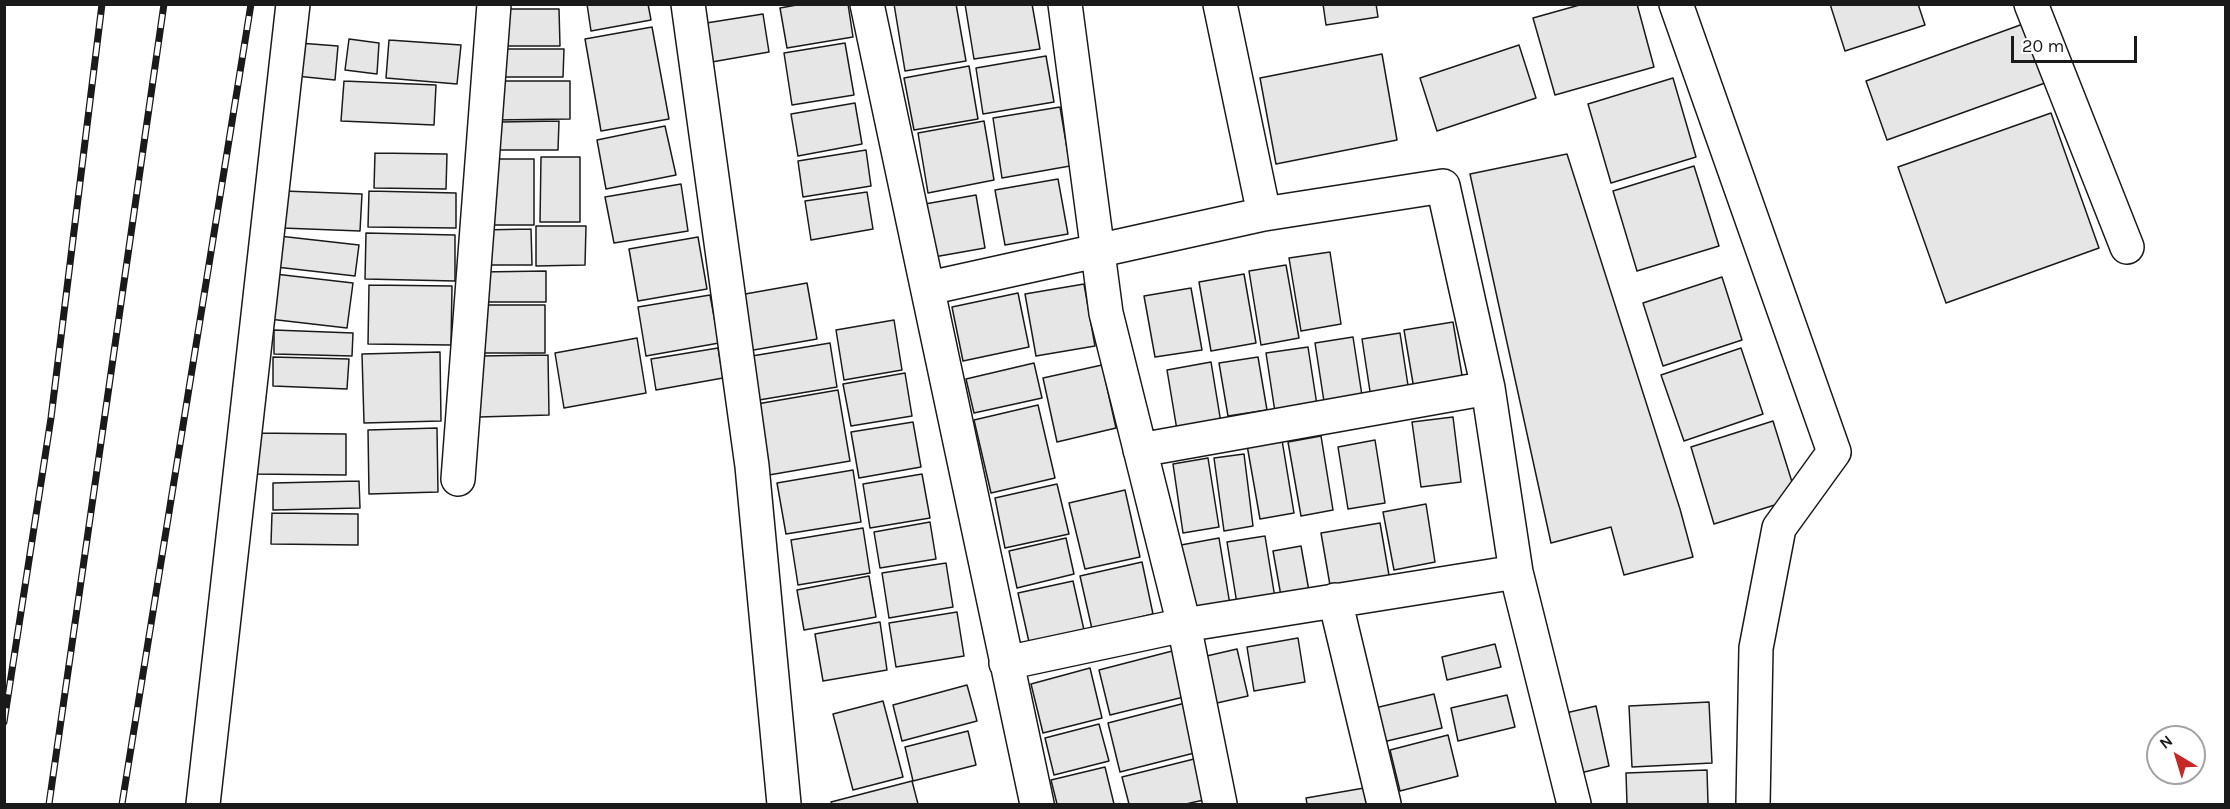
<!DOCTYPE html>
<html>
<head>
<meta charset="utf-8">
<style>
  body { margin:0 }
  #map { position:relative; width:2230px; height:809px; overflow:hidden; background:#fff; font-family:Karla,sans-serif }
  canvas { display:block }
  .frame { position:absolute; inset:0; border:6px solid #1a1a1a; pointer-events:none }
  .north { position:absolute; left:2146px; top:725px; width:60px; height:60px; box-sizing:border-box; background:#fff; border:2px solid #a3a3a3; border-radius:50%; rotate:322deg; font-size:16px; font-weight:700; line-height:24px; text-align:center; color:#1a1a1a }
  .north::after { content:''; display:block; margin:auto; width:21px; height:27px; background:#c62828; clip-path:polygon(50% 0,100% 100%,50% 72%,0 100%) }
  .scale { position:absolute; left:2011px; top:36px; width:126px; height:27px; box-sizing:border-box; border:3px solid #1a1a1a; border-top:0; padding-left:8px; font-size:18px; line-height:21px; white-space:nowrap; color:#1a1a1a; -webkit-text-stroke:4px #fff; paint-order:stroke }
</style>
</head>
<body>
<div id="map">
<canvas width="2230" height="809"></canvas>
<div class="frame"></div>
<div class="north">N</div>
<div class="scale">20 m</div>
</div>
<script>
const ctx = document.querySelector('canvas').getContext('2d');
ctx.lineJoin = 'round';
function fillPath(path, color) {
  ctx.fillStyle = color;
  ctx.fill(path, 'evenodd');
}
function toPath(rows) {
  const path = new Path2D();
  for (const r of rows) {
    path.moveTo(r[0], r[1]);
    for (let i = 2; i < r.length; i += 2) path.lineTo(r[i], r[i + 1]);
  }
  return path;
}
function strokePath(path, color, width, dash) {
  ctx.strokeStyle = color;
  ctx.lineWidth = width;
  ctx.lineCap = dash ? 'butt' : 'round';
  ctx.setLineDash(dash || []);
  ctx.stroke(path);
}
const building = toPath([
  [587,4,648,4,651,20,591,31,587,4],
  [802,4,848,4,853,37,787,48,780,8,802,4],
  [894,4,956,4,966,61,905,71,894,4],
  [965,4,1032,4,1040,49,974,59,965,4],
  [1323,4,1376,4,1378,17,1326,25,1323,4],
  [1583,4,1637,4,1654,67,1555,95,1533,18,1583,4],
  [1830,4,1918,4,1925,25,1845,51,1830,4],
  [495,9,559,9,560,46,495,46,495,9],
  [763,14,769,52,706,63,700,24,763,14],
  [2023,24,2045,83,1887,140,1866,81,2023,24],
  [652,27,669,119,601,131,585,39,652,27],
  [349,39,379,43,377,74,345,70,349,39],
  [389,40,461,45,457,84,386,78,389,40],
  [299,43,338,46,335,80,296,76,299,43],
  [845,43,854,95,792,105,784,53,845,43],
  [1519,45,1536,98,1437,131,1420,78,1519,45],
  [496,49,564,49,563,77,496,77,496,49],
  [1382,54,1397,140,1276,164,1260,78,1382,54],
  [1046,56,1054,102,983,114,976,68,1046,56],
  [969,66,978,119,914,130,904,78,969,66],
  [1673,78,1696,157,1611,183,1588,104,1673,78],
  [344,81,436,85,434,125,341,121,344,81],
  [494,81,570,81,570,119,494,120,494,81],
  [855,103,862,144,798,156,791,114,855,103],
  [1060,107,1070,166,1002,178,993,118,1060,107],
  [2051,113,2099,248,1946,303,1898,167,2051,113],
  [559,121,558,150,499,150,500,122,559,121],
  [984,121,994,180,928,193,918,133,984,121],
  [665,126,676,175,606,189,597,140,665,126],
  [866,150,871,186,803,197,798,161,866,150],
  [375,153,447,154,446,189,374,188,375,153],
  [1567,154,1680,509,1693,557,1624,575,1611,527,1551,543,1470,174,1567,154],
  [541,157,580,157,580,222,540,222,541,157],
  [488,159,534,159,534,225,488,225,488,159],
  [1694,166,1719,246,1637,271,1613,191,1694,166],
  [1058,179,1068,234,1005,245,995,190,1058,179],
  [681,184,688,231,614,243,605,197,681,184],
  [284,191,362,194,360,231,282,228,284,191],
  [369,191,456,193,456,228,368,227,369,191],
  [867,192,873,229,811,240,805,201,867,192],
  [976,195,985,248,934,257,925,204,976,195],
  [536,226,586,226,585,265,536,266,536,226],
  [531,229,532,265,479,265,480,230,531,229],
  [366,233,455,235,455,281,365,279,366,233],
  [279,236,359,245,355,276,276,267,279,236],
  [698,237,707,289,638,301,629,249,698,237],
  [1330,252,1341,324,1301,331,1289,258,1330,252],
  [1286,265,1299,338,1261,345,1249,271,1286,265],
  [546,271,546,302,480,302,480,272,546,271],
  [275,274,353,283,347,328,269,319,275,274],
  [1244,274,1256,343,1211,351,1199,282,1244,274],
  [1722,277,1742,340,1663,366,1643,303,1722,277],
  [807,283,817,339,742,352,734,296,807,283],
  [1084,284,1095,346,1036,356,1025,294,1084,284],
  [369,285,452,286,451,345,368,344,369,285],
  [1191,288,1202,350,1155,357,1144,296,1191,288],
  [1018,293,1029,347,963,361,952,307,1018,293],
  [710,295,719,343,646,356,638,307,710,295],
  [477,305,545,305,545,353,478,353,477,305],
  [894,320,902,370,844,380,836,330,894,320],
  [1453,322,1464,387,1415,395,1404,330,1453,322],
  [274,330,353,333,352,356,274,354,274,330],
  [1400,333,1409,392,1371,398,1362,339,1400,333],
  [1353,337,1363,402,1325,408,1315,343,1353,337],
  [637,338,646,393,564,408,555,353,637,338],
  [830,343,837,387,753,401,746,357,830,343],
  [1308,347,1317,405,1275,412,1266,353,1308,347],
  [718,348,723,378,656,390,651,359,718,348],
  [1741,348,1763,414,1684,441,1661,375,1741,348],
  [440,352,441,421,364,423,362,354,440,352],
  [548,355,549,415,479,417,478,356,548,355],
  [273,357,349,359,347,389,273,386,273,357],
  [1258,357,1267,410,1228,416,1219,363,1258,357],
  [1211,362,1221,423,1177,430,1167,370,1211,362],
  [1034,363,1042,398,974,413,966,379,1034,363],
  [1102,365,1116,428,1057,442,1043,378,1102,365],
  [905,373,912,416,851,426,843,384,905,373],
  [838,390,850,461,769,475,757,404,838,390],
  [1038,405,1055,478,991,493,974,420,1038,405],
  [1453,417,1461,482,1421,487,1412,422,1453,417],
  [1773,421,1797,498,1714,524,1691,447,1773,421],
  [913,422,921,467,859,478,851,432,913,422],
  [437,428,438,492,369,494,368,430,437,428],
  [252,433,346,434,346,475,251,474,252,433],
  [1321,436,1333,510,1301,516,1288,442,1321,436],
  [1282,440,1294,513,1260,519,1247,445,1282,440],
  [1375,440,1385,503,1348,509,1338,447,1375,440],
  [1244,454,1253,526,1224,531,1214,458,1244,454],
  [1208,458,1219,527,1183,533,1173,464,1208,458],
  [853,470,861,522,786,534,777,483,853,470],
  [922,474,930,518,870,528,863,484,922,474],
  [359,481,360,508,273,510,273,483,359,481],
  [1057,484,1069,534,1005,548,995,498,1057,484],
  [1125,490,1140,557,1085,569,1069,503,1125,490],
  [1426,504,1435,562,1394,570,1383,512,1426,504],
  [272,513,358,514,358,545,271,544,272,513],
  [930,522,936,559,880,568,874,532,930,522],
  [1380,523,1390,581,1331,591,1321,533,1380,523],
  [863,528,870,573,798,585,791,540,863,528],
  [1265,536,1275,598,1237,604,1227,542,1265,536],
  [1066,538,1074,574,1017,588,1009,551,1066,538],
  [1219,538,1231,611,1193,617,1181,545,1219,538],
  [1301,546,1309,591,1281,596,1273,551,1301,546],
  [1142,562,1153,614,1092,629,1080,576,1142,562],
  [946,563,953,607,889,618,882,573,946,563],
  [869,576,876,617,804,630,797,590,869,576],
  [1073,581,1084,630,1029,642,1018,593,1073,581],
  [957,612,964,656,896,667,889,623,957,612],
  [880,622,887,670,823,681,815,634,880,622],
  [1298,638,1305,682,1254,691,1247,647,1298,638],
  [1495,644,1501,667,1447,680,1442,657,1495,644],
  [1180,649,1192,695,1110,715,1099,670,1180,649],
  [1237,649,1248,696,1208,705,1198,658,1237,649],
  [1090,668,1102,718,1043,733,1031,684,1090,668],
  [967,685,977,721,902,741,893,705,967,685],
  [1434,694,1442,728,1383,742,1375,708,1434,694],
  [1507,695,1515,727,1458,741,1451,708,1507,695],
  [883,701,903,777,853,790,833,714,883,701],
  [1189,702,1202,751,1120,772,1108,723,1189,702],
  [1709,702,1712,763,1632,767,1629,706,1709,702],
  [1596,706,1609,766,1572,775,1557,715,1596,706],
  [1099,724,1109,761,1054,775,1045,738,1099,724],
  [968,731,976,765,913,781,905,747,968,731],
  [1448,735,1458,776,1400,791,1390,750,1448,735],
  [1198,758,1208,799,1186,804,1129,804,1122,777,1198,758],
  [1105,767,1114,804,1057,804,1051,780,1105,767],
  [1707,770,1708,804,1627,804,1626,773,1707,770],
  [912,781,918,804,832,804,831,802,912,781],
  [1370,787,1373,804,1307,804,1306,798,1370,787]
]);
const minor = toPath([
  [688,4,752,466,784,804],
  [867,4,1037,804],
  [1065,4,1106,313,1184,625,1220,804],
  [1220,4,1264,214],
  [1676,4,1834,452,1779,528,1756,648,1753,804],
  [2031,4,2127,247],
  [929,288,1264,214,1443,186,1488,388,1516,572,1574,804],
  [1140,450,1488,388],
  [458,479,494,4],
  [1335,600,1384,804],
  [1006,663,1184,625,1516,572],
  [203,804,293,4]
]);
const rail = toPath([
  [4,722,51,418,102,4],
  [49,804,164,4],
  [122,804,251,4]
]);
fillPath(building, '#e6e6e6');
strokePath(building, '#1a1a1a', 1.5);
strokePath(minor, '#1a1a1a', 36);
strokePath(minor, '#fff', 33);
strokePath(rail, '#1a1a1a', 7);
strokePath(rail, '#fff', 4.5, [14]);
</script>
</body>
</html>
